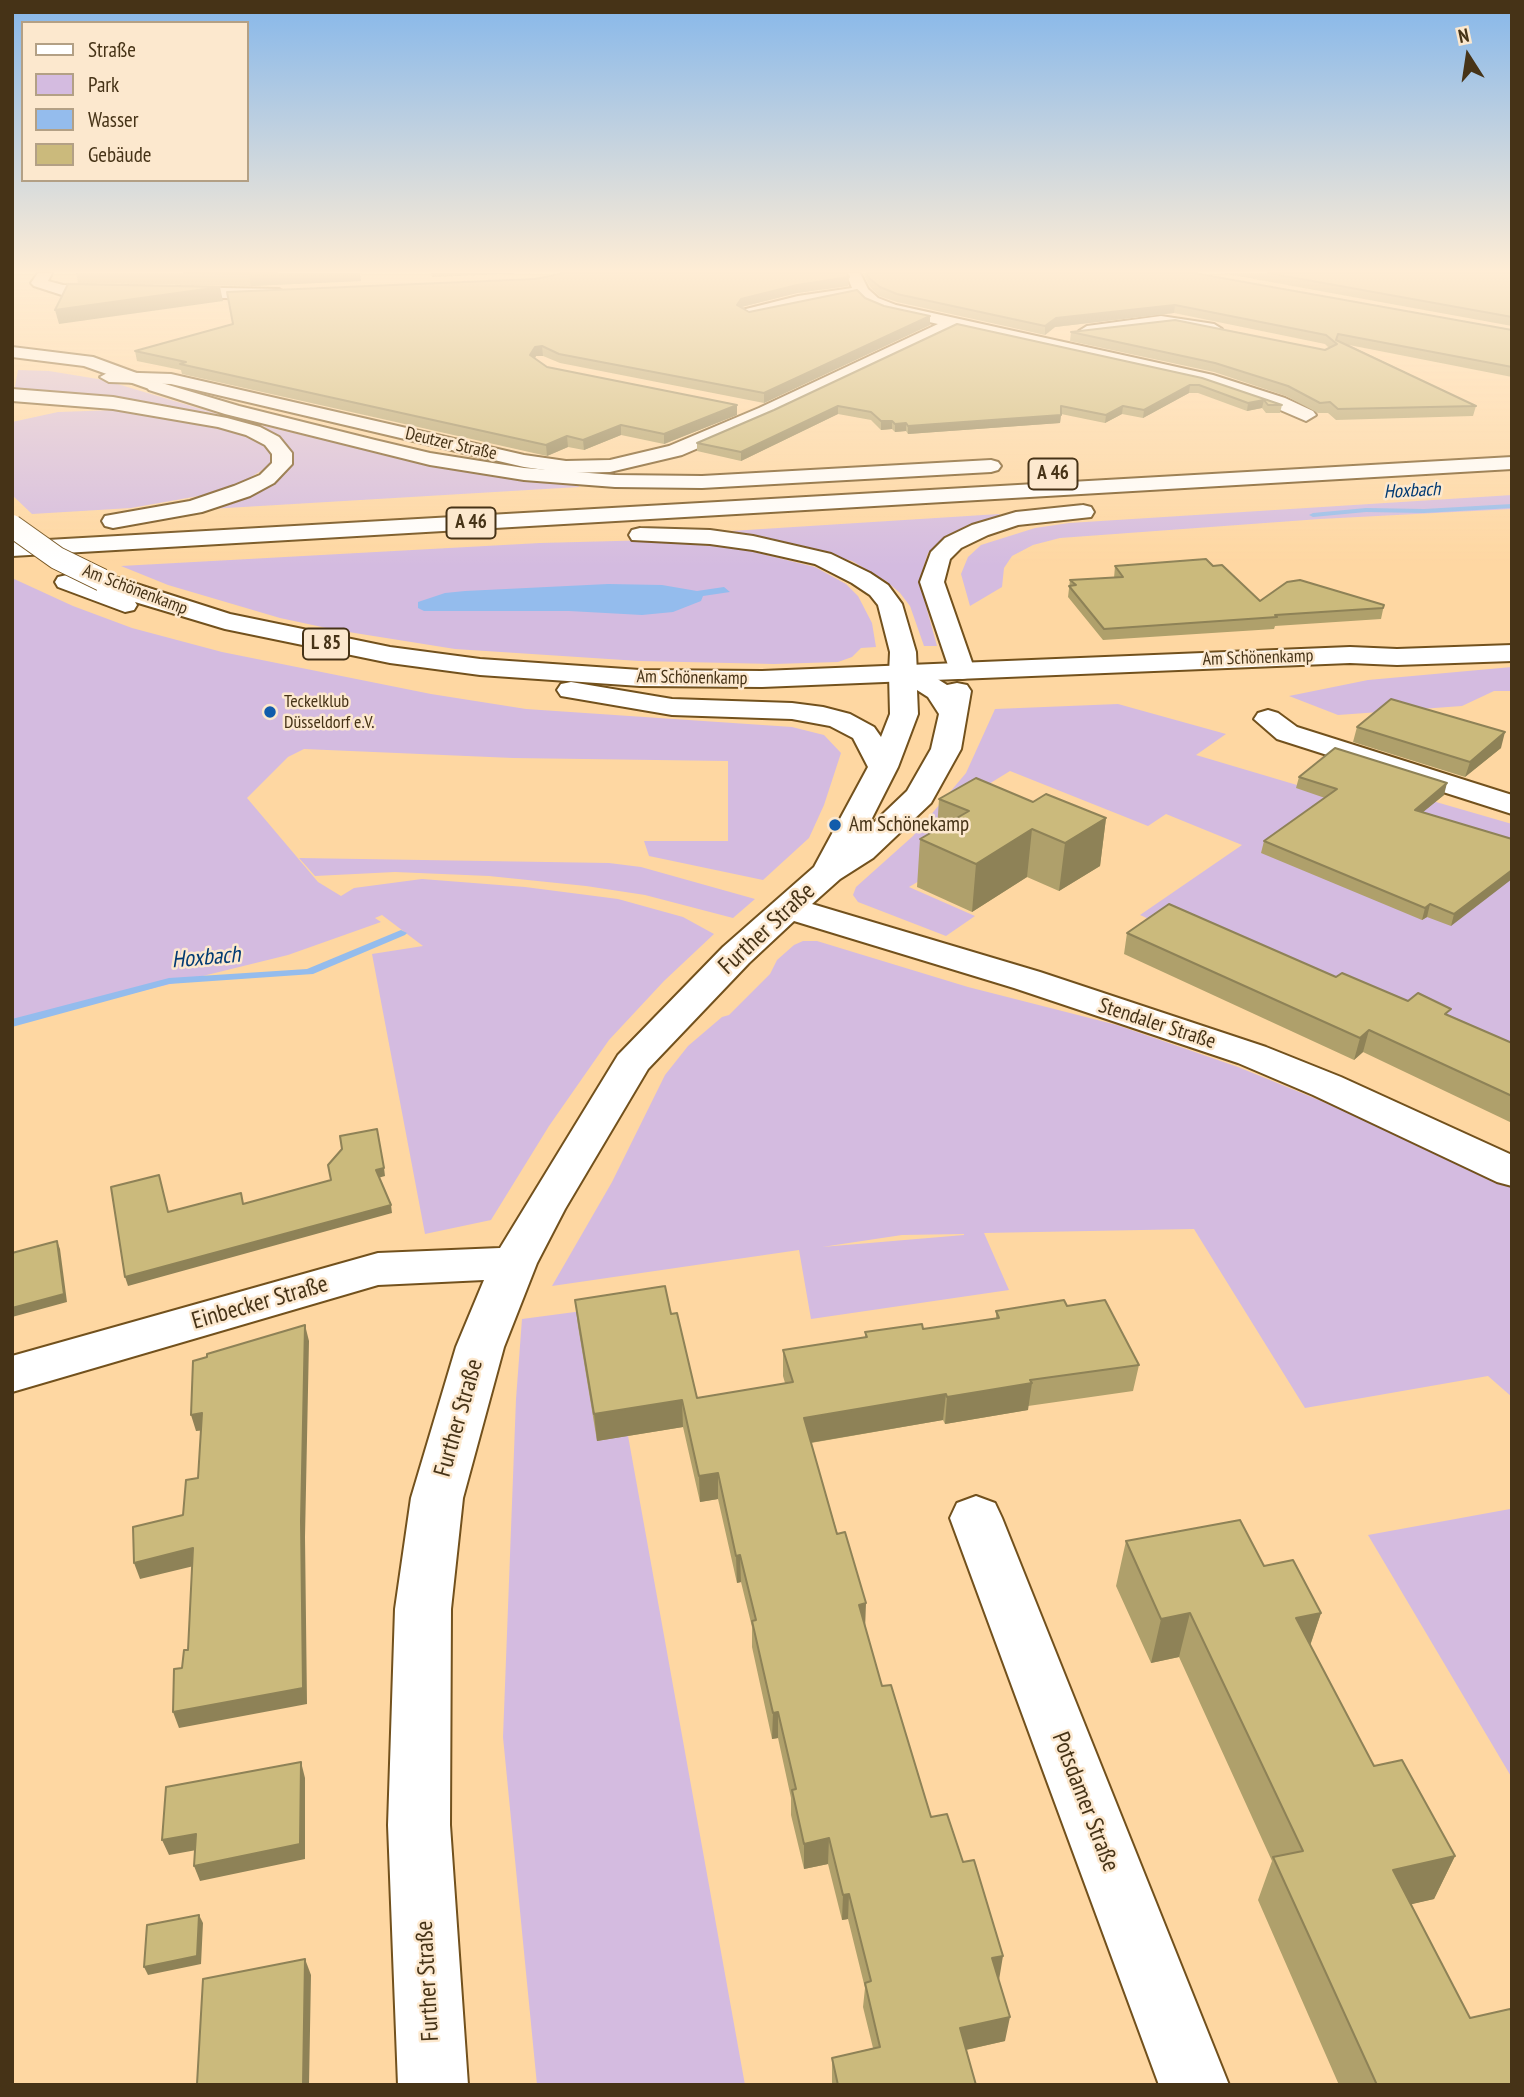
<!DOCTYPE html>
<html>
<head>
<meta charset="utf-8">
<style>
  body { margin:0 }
  #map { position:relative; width:1524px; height:2097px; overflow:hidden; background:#fed7a2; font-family:"PT Sans Narrow",sans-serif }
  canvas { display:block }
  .frame { position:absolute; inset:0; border:14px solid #463317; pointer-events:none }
  .legend { position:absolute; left:21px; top:21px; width:228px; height:161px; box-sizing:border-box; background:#fce8ce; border:2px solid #b3a085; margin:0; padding:9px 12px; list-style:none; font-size:21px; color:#463317 }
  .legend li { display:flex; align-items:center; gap:14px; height:35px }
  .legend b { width:35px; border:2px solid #b3a085 }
  .north { position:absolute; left:1433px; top:21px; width:70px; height:70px; -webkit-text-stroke:5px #fce8ce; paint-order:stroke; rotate:348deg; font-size:19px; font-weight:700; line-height:28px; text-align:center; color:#463317 }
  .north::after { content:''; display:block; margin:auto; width:24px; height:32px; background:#463317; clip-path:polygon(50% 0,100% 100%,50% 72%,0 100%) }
</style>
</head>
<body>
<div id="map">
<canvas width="1524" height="2097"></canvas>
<div class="frame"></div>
<ul class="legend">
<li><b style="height:9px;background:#fff"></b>Straße</li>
<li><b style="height:19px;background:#d4bbe0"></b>Park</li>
<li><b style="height:19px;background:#94bced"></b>Wasser</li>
<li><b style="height:19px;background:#cbba7c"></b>Gebäude</li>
</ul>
<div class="north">N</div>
</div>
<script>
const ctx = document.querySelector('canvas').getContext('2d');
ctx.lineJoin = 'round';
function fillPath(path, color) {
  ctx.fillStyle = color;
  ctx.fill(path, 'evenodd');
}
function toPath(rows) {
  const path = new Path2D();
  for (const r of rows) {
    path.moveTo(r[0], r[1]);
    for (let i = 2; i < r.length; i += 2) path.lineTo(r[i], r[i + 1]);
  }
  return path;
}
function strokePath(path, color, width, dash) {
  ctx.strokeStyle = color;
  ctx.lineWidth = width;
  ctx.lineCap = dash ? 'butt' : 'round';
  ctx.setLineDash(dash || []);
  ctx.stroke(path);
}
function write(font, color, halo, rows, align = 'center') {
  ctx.font = font + ' "PT Sans Narrow",sans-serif';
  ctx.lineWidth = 5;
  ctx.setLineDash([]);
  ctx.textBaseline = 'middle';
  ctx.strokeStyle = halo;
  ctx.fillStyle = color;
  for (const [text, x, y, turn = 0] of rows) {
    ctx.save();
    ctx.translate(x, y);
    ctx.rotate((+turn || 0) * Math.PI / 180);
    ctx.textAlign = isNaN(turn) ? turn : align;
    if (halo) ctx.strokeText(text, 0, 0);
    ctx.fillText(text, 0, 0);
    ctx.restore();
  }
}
const green = toPath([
  [18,370,49,371,104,380,238,420,397,457,479,472,578,484,579,487,193,510,292,459,290,448,279,437,263,429,14,392],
  [117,410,212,425,246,434,259,439,272,450,270,465,245,481,210,494,131,508,32,514,12,495,12,422,58,412],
  [1512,495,1512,509,1320,519,1060,538,1033,545,1012,556,1004,568,1002,587,970,606,961,574,968,557,981,545,1035,528,1069,523],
  [999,514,1002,517,951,534,928,553,921,575,926,606,937,646,924,646,910,606,900,593,886,581,852,561,792,544,715,532],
  [654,540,742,549,815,567,846,584,858,596,872,623,876,647,861,648,852,657,838,662,774,664,639,661,455,649,336,630,280,618,168,585,121,566,540,543],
  [12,578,73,606,132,628,222,652,431,694,526,709,792,727,824,735,841,753,824,805,809,838,763,880,649,856,644,841,728,841,728,761,513,758,304,749,288,757,247,798,318,882,341,896,354,888,422,879,525,887,618,899,683,917,714,934,664,981,609,1040,549,1126,491,1220,425,1234,372,954,423,946,382,915,375,918,381,922,288,955,12,1023],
  [1512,667,1512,691,1494,691,1462,706,1338,715,1289,696,1368,680],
  [1118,704,1226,734,1196,755,1334,796,1436,802,1512,824,1512,1081,1140,915,1242,845,1166,814,1148,826,1010,771,971,795,956,859,909,887,975,916,946,936,858,902,853,895,856,887,913,836,966,773,995,709],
  [299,858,609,863,641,867,755,899,733,918,645,895,586,886,489,876,395,872,315,876],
  [803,941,817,941,968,987,1117,1025,1238,1067,1319,1100,1512,1186,1512,1397,1488,1376,1305,1408,1194,1229,984,1233,1009,1290,811,1319,799,1250,552,1286,612,1182,665,1075,688,1046,722,1017,729,1015,770,974,777,960,794,945],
  [964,1234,964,1235,822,1247,902,1235],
  [605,1308,745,2085,537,2085,503,1737,516,1399,522,1319],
  [1510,1509,1512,1512,1512,1778,1368,1535]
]);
const water = toPath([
  [608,584,662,585,697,591,724,587,730,592,703,596,701,601,673,612,642,615,569,611,424,611,418,608,418,602,445,593,465,591]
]);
const stream = toPath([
  [1512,504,1512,508,1424,513,1366,512,1313,517,1309,515,1313,513,1366,508,1424,509,1512,504],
  [401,930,407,933,405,935,313,974,169,984,12,1027,12,1019,169,978,307,969,401,930]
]);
const minor = toPath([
  [38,273,52,273,48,281,63,285,279,289,287,294,279,299,62,295,34,286,31,283,38,273],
  [846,273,860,273,868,289,878,298,896,305,1213,375,1285,398,1313,411,1316,415,1306,421,1271,406,1202,383,956,328,773,416,682,455,610,472,566,473,524,467,171,384,109,382,100,377,109,372,171,374,524,455,566,461,610,460,669,446,759,408,938,324,885,312,866,304,858,296,798,306,748,318,740,313,742,310,798,296,852,288,846,273],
  [1161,316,1214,324,1222,329,1214,334,1161,326,1087,336,1079,331,1087,326,1161,316],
  [903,666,928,673,947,685,957,683,967,685,971,691,961,749,931,803,873,858,840,879,812,904,1040,972,1266,1047,1341,1077,1512,1155,1512,1186,1497,1182,1313,1095,1238,1063,1014,988,794,921,749,963,648,1069,565,1209,537,1263,504,1347,463,1498,451,1609,450,1825,468,2085,398,2085,388,1825,395,1609,411,1498,456,1347,484,1280,378,1285,12,1392,12,1356,378,1253,500,1248,618,1055,723,947,814,867,868,767,853,738,830,726,792,719,672,715,561,696,557,690,561,684,571,682,672,699,792,703,823,707,850,714,874,727,881,737,890,714,889,674,893,668,903,666],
  [917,690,928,697,939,714,931,749,907,791,866,830,898,767,918,714,917,690],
  [1268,710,1278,713,1297,727,1512,795,1512,814,1277,739,1254,719,1258,713,1268,710],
  [976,1496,995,1503,1002,1518,1229,2085,1159,2085,950,1518,957,1503,976,1496]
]);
const major = toPath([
  [12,347,93,357,161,382,164,386,155,391,84,366,12,357,12,347],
  [102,573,230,614,390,647,480,659,640,670,762,671,1350,647,1397,649,1512,645,1512,661,1397,665,1350,663,762,687,640,686,480,675,390,663,225,629,135,602,137,605,134,610,125,612,58,587,55,582,58,577,67,575,92,583,90,580,93,575,102,573]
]);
const highway = toPath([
  [155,381,239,406,375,440,430,453,524,468,615,475,702,476,991,460,998,462,1001,466,998,470,991,472,702,488,615,487,524,480,430,465,225,414,149,390,146,386,155,381],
  [12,389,113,397,227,418,260,427,279,437,292,453,292,464,274,483,250,496,202,512,113,528,105,526,102,521,105,516,190,501,234,486,260,475,272,463,272,454,265,445,246,435,218,427,113,409,12,401,12,389],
  [1512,457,1512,469,12,556,12,542,1512,457],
  [1083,505,1091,507,1094,512,1091,517,1018,525,988,535,961,548,950,559,944,582,975,671,972,677,962,679,952,677,920,582,931,552,945,538,972,525,1016,512,1083,505],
  [640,528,710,530,753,536,831,554,870,573,888,585,902,604,916,652,917,674,913,680,903,682,893,680,889,674,890,652,878,605,870,595,852,583,815,564,753,550,710,544,632,540,629,535,632,530,640,528]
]);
const majorBridge = toPath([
  [12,526,57,558,102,580]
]);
const wall = toPath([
  [76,273,360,273,361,281,251,286,78,283],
  [863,273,1194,273,1512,330,1512,377,1349,345,1476,406,1473,416,1336,420,1328,413,1318,413,1286,396,1214,372,1070,341,1071,332,1325,350,1329,348,1325,344,1174,313,1055,327,1045,335,897,302,879,296,870,287],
  [1221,273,1512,273,1512,326],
  [849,277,848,286,797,293,742,307,749,312,865,298,930,325,764,403,560,363,543,356,536,356,535,358,547,367,737,405,737,415,664,444,621,435,584,450,568,447,547,456,182,374,181,370,137,361,135,351],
  [957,324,1282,405,1280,413,1266,413,1262,408,1247,411,1198,393,1189,393,1143,418,1122,414,1105,423,1061,414,1060,423,908,434,906,431,895,432,892,429,881,430,871,420,838,414,741,461,697,451,697,443,774,410],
  [1115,566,1213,566,1260,601,1384,605,1381,619,1275,626,1274,629,1103,640,1068,597,1070,580,1114,578],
  [1357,727,1501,748,1465,777,1353,742],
  [1299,777,1444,795,1423,812,1512,839,1451,926,1427,917,1422,920,1261,853,1264,841,1325,798,1296,788],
  [939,799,1033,802,1106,818,1100,866,1059,891,1027,877,972,912,917,887,920,839,937,830],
  [1127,933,1336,977,1449,1015,1512,1043,1512,1123,1363,1052,1354,1060,1124,954],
  [575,1300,671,1314,697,1398,785,1383,783,1376,783,1350,865,1338,865,1332,923,1329,996,1318,996,1311,1067,1306,1139,1365,1133,1391,1028,1406,1028,1410,945,1424,943,1420,811,1443,882,1686,931,1817,999,1980,1005,2041,966,2050,976,2085,832,2085,832,2058,873,2048,863,2007,865,1988,848,1919,842,1920,828,1864,804,1869,791,1815,791,1798,778,1738,772,1739,752,1647,752,1627,741,1582,737,1583,718,1499,700,1502,683,1427,597,1441,578,1326],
  [1126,1541,1264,1566,1321,1613,1310,1646,1374,1766,1455,1856,1434,1899,1411,1904,1470,2018,1512,2085,1339,2085,1258,1900,1272,1861,1179,1657,1151,1663,1116,1586]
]);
const shadedWall = toPath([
  [277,273,360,273,361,281,251,286,249,274],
  [431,273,531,273,432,277],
  [849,277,848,286,797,293,741,307,737,305,741,299,797,285],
  [220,287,223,301,59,324,55,310],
  [1175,305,1174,313,1055,327,1045,335,1045,326,1056,318],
  [930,316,930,325,764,403,764,393],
  [542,346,543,356,536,356,531,365,530,355,535,347],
  [1190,385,1189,393,1143,418,1144,410],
  [1264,400,1262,408,1247,411,1248,403],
  [737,405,737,415,664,444,664,434],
  [838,406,838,414,741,461,741,452],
  [1123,406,1122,414,1105,423,1106,415],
  [1061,415,1060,423,908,434,908,426],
  [881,421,892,421,892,429,881,430],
  [906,423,906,431,895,432,895,424],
  [621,425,621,435,584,450,583,440],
  [567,436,568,447,547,456,546,445],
  [1505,732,1501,748,1465,777,1470,762],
  [1447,783,1444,795,1412,821,1415,810],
  [1106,818,1100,866,1059,891,1065,843],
  [1032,829,1027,877,972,912,976,864],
  [1512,870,1512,879,1451,926,1454,914],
  [1430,904,1427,917,1422,920,1425,908],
  [1369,1030,1363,1052,1354,1060,1360,1038],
  [384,1168,385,1176,378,1178,376,1170],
  [391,1205,392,1213,128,1286,125,1277],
  [57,1241,60,1249,67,1302,12,1317,12,1308],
  [305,1325,309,1341,305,1537,307,1704,179,1728,173,1712,301,1521],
  [1032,1383,1028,1410,945,1424,947,1397],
  [946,1394,943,1420,803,1444,804,1418],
  [682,1400,683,1427,597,1441,594,1414],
  [202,1413,207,1430,196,1431,191,1415],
  [718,1473,718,1499,700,1502,699,1476],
  [193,1548,198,1565,140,1579,134,1563],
  [740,1555,741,1582,737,1583,736,1556],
  [866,1603,865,1630,859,1605],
  [1190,1613,1179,1657,1151,1663,1161,1619],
  [1321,1613,1306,1657,1296,1618],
  [778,1712,778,1738,772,1739,773,1713],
  [301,1762,305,1778,305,1859,200,1881,194,1866],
  [196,1834,202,1849,169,1855,162,1840],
  [829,1838,828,1864,804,1869,804,1844],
  [1455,1856,1434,1899,1374,1913,1393,1870],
  [849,1894,848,1919,842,1920,843,1895],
  [199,1915,203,1923,201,1964,148,1975,144,1967],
  [1003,1956,999,1980,992,1958],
  [305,1959,311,1975,309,2085,303,2085],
  [1010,2017,1005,2041,956,2052,960,2028]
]);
const building = toPath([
  [184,273,277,273,249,274,184,273],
  [564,273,847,273,849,277,797,285,741,299,737,305,749,312,857,290,865,298,884,306,930,316,764,393,559,354,542,346,535,347,530,355,547,367,737,405,664,434,621,425,583,440,567,436,546,445,180,364,186,362,135,351,233,324,227,292,535,279,564,273],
  [867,273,1194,273,1512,330,1512,367,1338,334,1336,340,1476,406,1338,409,1330,402,1320,403,1288,386,1215,363,1071,332,1175,320,1325,350,1337,344,1326,335,1175,305,1056,318,1045,326,897,294,880,287,870,279,867,273],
  [1268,273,1512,273,1512,317,1268,273],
  [68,284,220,287,55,310,68,284],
  [957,324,1202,378,1282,405,1268,405,1264,400,1248,403,1199,385,1190,385,1144,410,1123,406,1106,415,1061,406,1061,415,908,426,906,423,895,424,892,421,881,421,871,412,838,406,741,452,697,443,774,410,957,324],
  [1206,559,1213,566,1222,565,1260,601,1287,582,1300,580,1384,605,1383,608,1275,615,1277,617,1104,629,1069,586,1076,585,1070,580,1123,577,1115,566,1206,559],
  [1391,699,1505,732,1470,762,1357,727,1391,699],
  [1335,748,1447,783,1415,810,1512,839,1512,870,1454,914,1430,904,1425,908,1264,841,1337,789,1299,777,1335,748],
  [976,778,1033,802,1046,794,1106,818,1065,843,1032,829,976,864,920,839,969,811,939,799,976,778],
  [1169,904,1336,977,1342,973,1408,1001,1418,993,1451,1009,1445,1014,1512,1043,1512,1096,1369,1030,1360,1038,1127,933,1169,904],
  [377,1129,384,1168,376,1170,391,1205,125,1277,111,1187,159,1175,168,1212,241,1193,243,1204,331,1180,328,1165,342,1149,340,1136,377,1129],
  [57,1241,64,1294,12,1308,12,1253,57,1241],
  [665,1286,671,1314,677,1313,697,1398,793,1382,783,1350,867,1337,865,1332,922,1324,923,1329,999,1318,996,1311,1064,1300,1067,1306,1105,1300,1139,1365,1030,1380,1032,1383,947,1397,946,1394,804,1418,837,1534,845,1532,866,1603,859,1605,882,1686,891,1685,931,1817,947,1814,963,1862,974,1860,1003,1956,992,1958,1010,2017,960,2028,976,2085,838,2085,832,2058,880,2047,865,1983,871,1981,849,1894,843,1895,829,1838,804,1844,792,1790,796,1789,778,1712,773,1713,752,1621,756,1620,740,1555,736,1556,718,1473,699,1476,682,1400,594,1414,575,1300,665,1286],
  [305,1325,301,1521,303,1688,173,1712,174,1669,182,1668,184,1650,188,1650,193,1548,134,1563,133,1527,183,1515,186,1480,198,1478,202,1413,191,1415,193,1361,207,1357,207,1354,305,1325],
  [1240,1520,1264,1566,1293,1560,1321,1613,1296,1618,1374,1766,1402,1760,1455,1856,1393,1870,1470,2018,1510,2009,1512,2012,1512,2085,1377,2085,1273,1857,1303,1851,1190,1613,1161,1619,1126,1541,1240,1520],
  [301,1762,300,1844,194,1866,196,1834,162,1840,166,1787,301,1762],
  [199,1915,197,1956,144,1967,147,1925,199,1915],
  [305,1959,303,2085,193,2085,197,2084,203,1979,305,1959]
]);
const markers = [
  [270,712,7,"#115cab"],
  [835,825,7,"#115cab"]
];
const farStreetnames = [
  ["Deutzer Straße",451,444,13],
  ["Am Schönenkamp",135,590,21],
  ["Am Schönenkamp",1258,658,-2],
  ["Am Schönenkamp",692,678,1]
];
const farPoinames = [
  ["Teckelklub",284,702],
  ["Düsseldorf e.V.",284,723]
];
const shields = [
  [1053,474,49],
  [471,523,49],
  [326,644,46]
];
const shieldNames = [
  ["A 46",1053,474],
  ["A 46",471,523],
  ["L 85",326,644]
];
const farWaternames = [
  ["Hoxbach",1412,491,-3]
];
const poiNames = [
  ["Am Schönekamp",849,825]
];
const streetNames = [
  ["Stendaler Straße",1157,1024,18]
];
const waterNames = [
  ["Hoxbach",206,958,-5]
];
const nearStreetnames = [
  ["Further Straße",767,929,-43],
  ["Einbecker Straße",260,1303,-16],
  ["Further Straße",459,1418,-74],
  ["Potsdamer Straße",1085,1802,69],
  ["Further Straße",428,1981,-93]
];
fillPath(green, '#d4bbe0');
fillPath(water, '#94bced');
fillPath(stream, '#94bced');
strokePath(minor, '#72511d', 4);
strokePath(major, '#72511d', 4);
strokePath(highway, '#72511d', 4);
fillPath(minor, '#fff');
fillPath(major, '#fff');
fillPath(highway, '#fff');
strokePath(majorBridge, '#72511d', 24, []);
strokePath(majorBridge, '#fff', 22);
fillPath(wall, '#afa06b');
fillPath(shadedWall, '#8e8257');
fillPath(building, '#cbba7c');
strokePath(building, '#8e8257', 2);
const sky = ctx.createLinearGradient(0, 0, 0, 566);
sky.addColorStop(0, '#86b7ea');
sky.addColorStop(0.48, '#ffedd5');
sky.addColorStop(1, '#ffedd500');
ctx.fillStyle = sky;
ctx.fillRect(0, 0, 1524, 566);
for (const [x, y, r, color] of markers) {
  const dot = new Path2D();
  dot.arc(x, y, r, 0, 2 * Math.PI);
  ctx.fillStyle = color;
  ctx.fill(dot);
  strokePath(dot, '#fce8ce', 2.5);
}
write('18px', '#463317', '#fce8ce', farStreetnames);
write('18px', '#463317', '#fce8ce', farPoinames, 'left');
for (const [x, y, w] of shields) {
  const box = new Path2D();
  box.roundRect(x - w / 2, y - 15.5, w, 31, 5);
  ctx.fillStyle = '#fce8ce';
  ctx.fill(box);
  strokePath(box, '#463317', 2);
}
write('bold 19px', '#463317', null, shieldNames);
write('italic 19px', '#013a73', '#fce8ce', farWaternames);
write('21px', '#463317', '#fce8ce', poiNames, 'left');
write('21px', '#463317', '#fce8ce', streetNames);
write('italic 23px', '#013a73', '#fce8ce', waterNames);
write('24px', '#463317', '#fce8ce', nearStreetnames);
</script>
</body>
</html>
